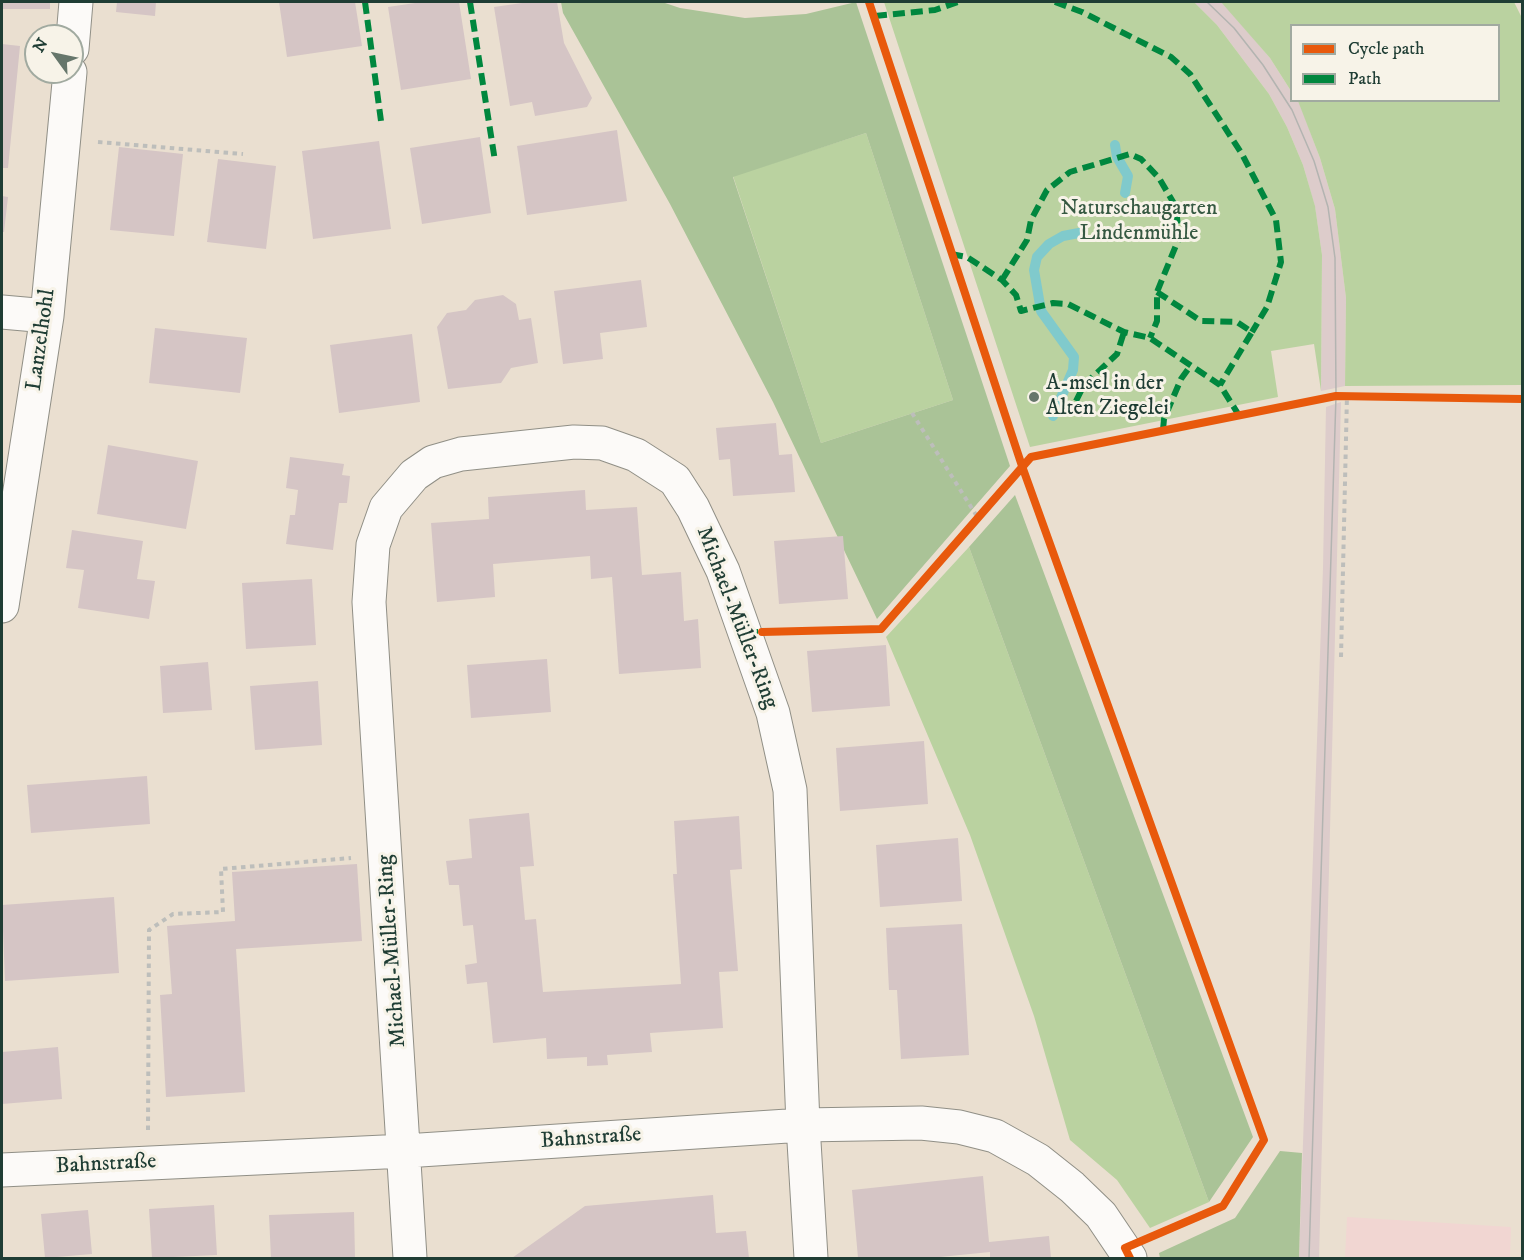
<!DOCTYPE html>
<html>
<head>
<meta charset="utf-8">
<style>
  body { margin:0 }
  #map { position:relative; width:1524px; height:1260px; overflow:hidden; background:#eadfd0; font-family:"IM FELL DW Pica",serif }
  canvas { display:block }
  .frame { position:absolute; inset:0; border:3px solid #1f3d34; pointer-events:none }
  .legend { position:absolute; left:1290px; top:24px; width:210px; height:78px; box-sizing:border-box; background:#f7f3e8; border:2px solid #a1aaa0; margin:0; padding:8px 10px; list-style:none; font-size:18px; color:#1f3d34 }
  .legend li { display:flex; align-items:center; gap:12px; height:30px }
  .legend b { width:30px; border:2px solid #a1aaa0 }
  .north { position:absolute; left:24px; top:24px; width:60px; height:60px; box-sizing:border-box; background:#f7f3e8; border:2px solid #a1aaa0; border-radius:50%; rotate:303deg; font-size:16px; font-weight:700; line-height:24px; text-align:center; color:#1f3d34 }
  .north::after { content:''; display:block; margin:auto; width:21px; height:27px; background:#66766b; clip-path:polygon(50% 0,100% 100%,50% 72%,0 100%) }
</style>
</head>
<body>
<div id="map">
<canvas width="1524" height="1260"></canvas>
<div class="frame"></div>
<ul class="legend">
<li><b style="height:8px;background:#e8590c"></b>Cycle path</li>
<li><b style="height:8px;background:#00873e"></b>Path</li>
</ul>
<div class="north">N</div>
</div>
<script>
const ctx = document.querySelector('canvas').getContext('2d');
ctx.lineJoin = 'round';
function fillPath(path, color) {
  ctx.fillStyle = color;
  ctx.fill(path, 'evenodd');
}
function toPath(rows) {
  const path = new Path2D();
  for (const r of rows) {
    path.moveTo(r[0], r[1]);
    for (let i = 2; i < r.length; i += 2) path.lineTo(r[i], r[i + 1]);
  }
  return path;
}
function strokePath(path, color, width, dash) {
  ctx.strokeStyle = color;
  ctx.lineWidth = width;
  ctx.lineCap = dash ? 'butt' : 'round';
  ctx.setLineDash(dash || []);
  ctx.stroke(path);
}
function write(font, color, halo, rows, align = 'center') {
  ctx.font = font + ' "IM FELL DW Pica",serif';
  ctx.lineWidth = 6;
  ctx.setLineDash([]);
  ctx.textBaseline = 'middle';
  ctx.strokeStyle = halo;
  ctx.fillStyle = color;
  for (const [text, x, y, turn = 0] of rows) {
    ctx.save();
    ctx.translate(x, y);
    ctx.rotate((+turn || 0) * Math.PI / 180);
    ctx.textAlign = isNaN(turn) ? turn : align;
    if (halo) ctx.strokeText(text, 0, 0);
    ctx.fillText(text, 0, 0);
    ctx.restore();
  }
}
const built = toPath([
  [1347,1217,1511,1227,1510,1258,1345,1258]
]);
const industrial = toPath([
  [1194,2,1221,2,1226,6,1270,58,1291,91,1292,100,1299,102,1320,158,1335,209,1346,298,1345,386,1321,391,1322,255,1315,207,1303,165,1287,127,1269,94,1217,25],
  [1341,402,1319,1258,1299,1258,1323,568,1326,407]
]);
const green = toPath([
  [884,2,1194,2,1217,25,1269,94,1287,127,1303,165,1315,206,1322,255,1321,391,1314,344,1271,351,1278,397,1030,447],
  [1221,2,1514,2,1522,18,1522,385,1345,386,1346,298,1335,209,1320,158,1298,101,1498,100,1498,26,1292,26,1291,91,1270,58],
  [866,133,953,400,821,443,733,176],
  [969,547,1209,1202,1150,1228,1117,1180,1070,1140,1034,1016,970,835,886,637]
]);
const forest = toPath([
  [561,2,662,2,680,8,745,18,806,14,856,2,1010,466,877,619,773,402,670,204,563,13],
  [866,133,953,400,821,443,733,177],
  [1015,495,1253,1137,1209,1202,969,547],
  [1280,1151,1302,1153,1299,1258,1160,1258,1159,1253,1235,1218]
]);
const stream = toPath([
  [1115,145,1117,157,1128,176,1125,193],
  [1053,416,1073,370,1074,357,1041,311,1034,270,1037,257,1049,244,1063,236,1079,233]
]);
const building = toPath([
  [2,2,50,2,50,9,2,9],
  [117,2,156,2,155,16,116,12],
  [279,2,355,2,362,46,287,57],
  [422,2,459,2,471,79,401,90,388,7],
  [529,2,557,2,564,43,592,98,587,107,535,116,532,102,510,106,494,7],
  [2,44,20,46,8,168,2,168],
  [617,130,627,201,527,215,517,146],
  [480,137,491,213,422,224,410,148],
  [379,141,391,229,313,239,302,151],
  [119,147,183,154,174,236,110,230],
  [218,159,276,166,266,249,207,242],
  [2,196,8,197,4,232,2,232],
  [641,280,647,327,600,333,603,359,563,364,554,291],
  [503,295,516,304,519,320,531,318,538,363,511,368,501,383,448,389,437,327,447,313,466,310,475,300],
  [155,328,247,338,240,393,149,383],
  [412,334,420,402,339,413,330,345],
  [776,423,779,455,792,454,795,492,733,496,730,459,719,460,716,428],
  [108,445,198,461,186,529,97,514],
  [290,457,344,464,342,475,350,476,347,503,339,503,333,550,286,544,290,515,295,515,298,490,286,488],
  [585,490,586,510,637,507,642,575,681,572,684,621,698,619,701,668,619,674,612,577,591,579,590,556,493,564,495,597,437,602,431,523,489,519,488,497],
  [72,530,143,541,137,579,155,581,149,619,78,608,84,570,66,568],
  [843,536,848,599,779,604,774,541],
  [312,579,316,645,246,649,242,583],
  [886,645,890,706,812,712,807,651],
  [547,659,551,712,471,718,467,665],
  [208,662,212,710,163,713,160,666],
  [318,681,322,745,255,750,250,686],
  [924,741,928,804,840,811,836,748],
  [147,776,150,824,31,833,27,785],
  [529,813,534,866,520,867,525,920,536,919,543,992,681,984,673,874,677,874,674,821,739,816,742,869,730,870,738,971,719,972,723,1028,650,1033,652,1052,607,1055,608,1065,587,1066,587,1057,547,1059,546,1038,493,1043,487,982,467,984,465,965,477,963,473,925,463,926,459,885,449,885,446,861,472,858,469,819],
  [958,838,962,901,880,907,876,845],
  [357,864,362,941,236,949,245,1092,166,1097,160,995,172,994,167,926,235,921,232,872],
  [114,897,119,973,5,981,2,905],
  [962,924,969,1055,901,1059,897,990,889,990,886,928],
  [58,1047,62,1099,2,1104,2,1052],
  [983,1176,989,1242,1049,1236,1051,1258,990,1258,990,1252,930,1258,858,1258,852,1190],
  [713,1195,716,1233,746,1231,749,1258,512,1258,585,1206],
  [214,1205,217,1255,152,1258,149,1209],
  [88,1210,92,1254,45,1258,41,1214],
  [354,1212,355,1258,271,1258,269,1215]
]);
const path = toPath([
  [98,142,243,154],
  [912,413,978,518],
  [1341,657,1347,395],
  [148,1130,149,930,173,914,223,912,221,869,351,858]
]);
const minor = toPath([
  [72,49,76,2],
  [2,312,47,316],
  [2,606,47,316,70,72],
  [2,1170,405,1151,803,1125,921,1123,959,1127,995,1136,1038,1160,1072,1187,1101,1215,1130,1258],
  [410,1258,369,602,373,545,386,508,414,475,433,462,461,454,574,442,602,443,636,455,675,480,693,508,723,571,773,713,790,790,803,1125,811,1258]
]);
const tram = toPath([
  [1207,2,1234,28,1263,65,1292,110,1314,161,1328,207,1335,258,1336,396,1309,1258]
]);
const quiet = toPath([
  [365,2,381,121],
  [470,2,495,161],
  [1055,2,1082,12,1171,57,1190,74,1242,154,1276,220,1281,262,1267,307,1252,332],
  [875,16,935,10,958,2],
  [951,254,967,257,1002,280,1016,295,1021,311,1053,303,1068,304,1124,332,1150,338,1220,385,1240,417],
  [1002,280,1027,240,1031,220,1047,190,1070,172,1130,154,1141,159,1159,178,1176,207,1179,238,1157,292,1157,321,1150,338],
  [1157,292,1201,321,1237,322,1252,332,1220,385],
  [1076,401,1084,385,1117,354,1124,332],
  [1163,430,1164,419,1181,379,1191,365],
  [746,632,767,632]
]);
const cycleway = toPath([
  [869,2,1022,466,1264,1140,1223,1206,1125,1248,1130,1258],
  [762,632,881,629,1031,457,1336,396,1522,399]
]);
const markers = [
  [1034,397,6,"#66766b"]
];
const parkNames = [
  ["Naturschaugarten",1139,209],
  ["Lindenmühle",1139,234]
];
const streetNames = [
  ["Lanzelhohl",42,340,-82],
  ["Michael-Müller-Ring",736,618,69],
  ["Michael-Müller-Ring",393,951,-94],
  ["Bahnstraße",591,1139,-4],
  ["Bahnstraße",106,1165,-3]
];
const poiNames = [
  ["A-msel in der",1046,384],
  ["Alten Ziegelei",1046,409]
];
fillPath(built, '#f1d6d2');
fillPath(industrial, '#ddcccb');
fillPath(green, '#bad2a0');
fillPath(forest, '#aac397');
strokePath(stream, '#80cacc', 10);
fillPath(building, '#d5c5c5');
strokePath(minor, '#908f86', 35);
strokePath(path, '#bdbebb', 4, [4.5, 4.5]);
strokePath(minor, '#fcfaf8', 33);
strokePath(tram, '#b3b4b1', 1.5);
strokePath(quiet, '#00873e', 6, [12, 6]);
strokePath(cycleway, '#e8590c', 8);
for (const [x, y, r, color] of markers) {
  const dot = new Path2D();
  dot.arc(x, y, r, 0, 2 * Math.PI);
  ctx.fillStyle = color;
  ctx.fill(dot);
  strokePath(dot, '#f7f3e8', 2);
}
write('22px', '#365942', '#f7f3e8', parkNames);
write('22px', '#1f3d34', '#f7f3e8', streetNames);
write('22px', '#1f3d34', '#f7f3e8', poiNames, 'left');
</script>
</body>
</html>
